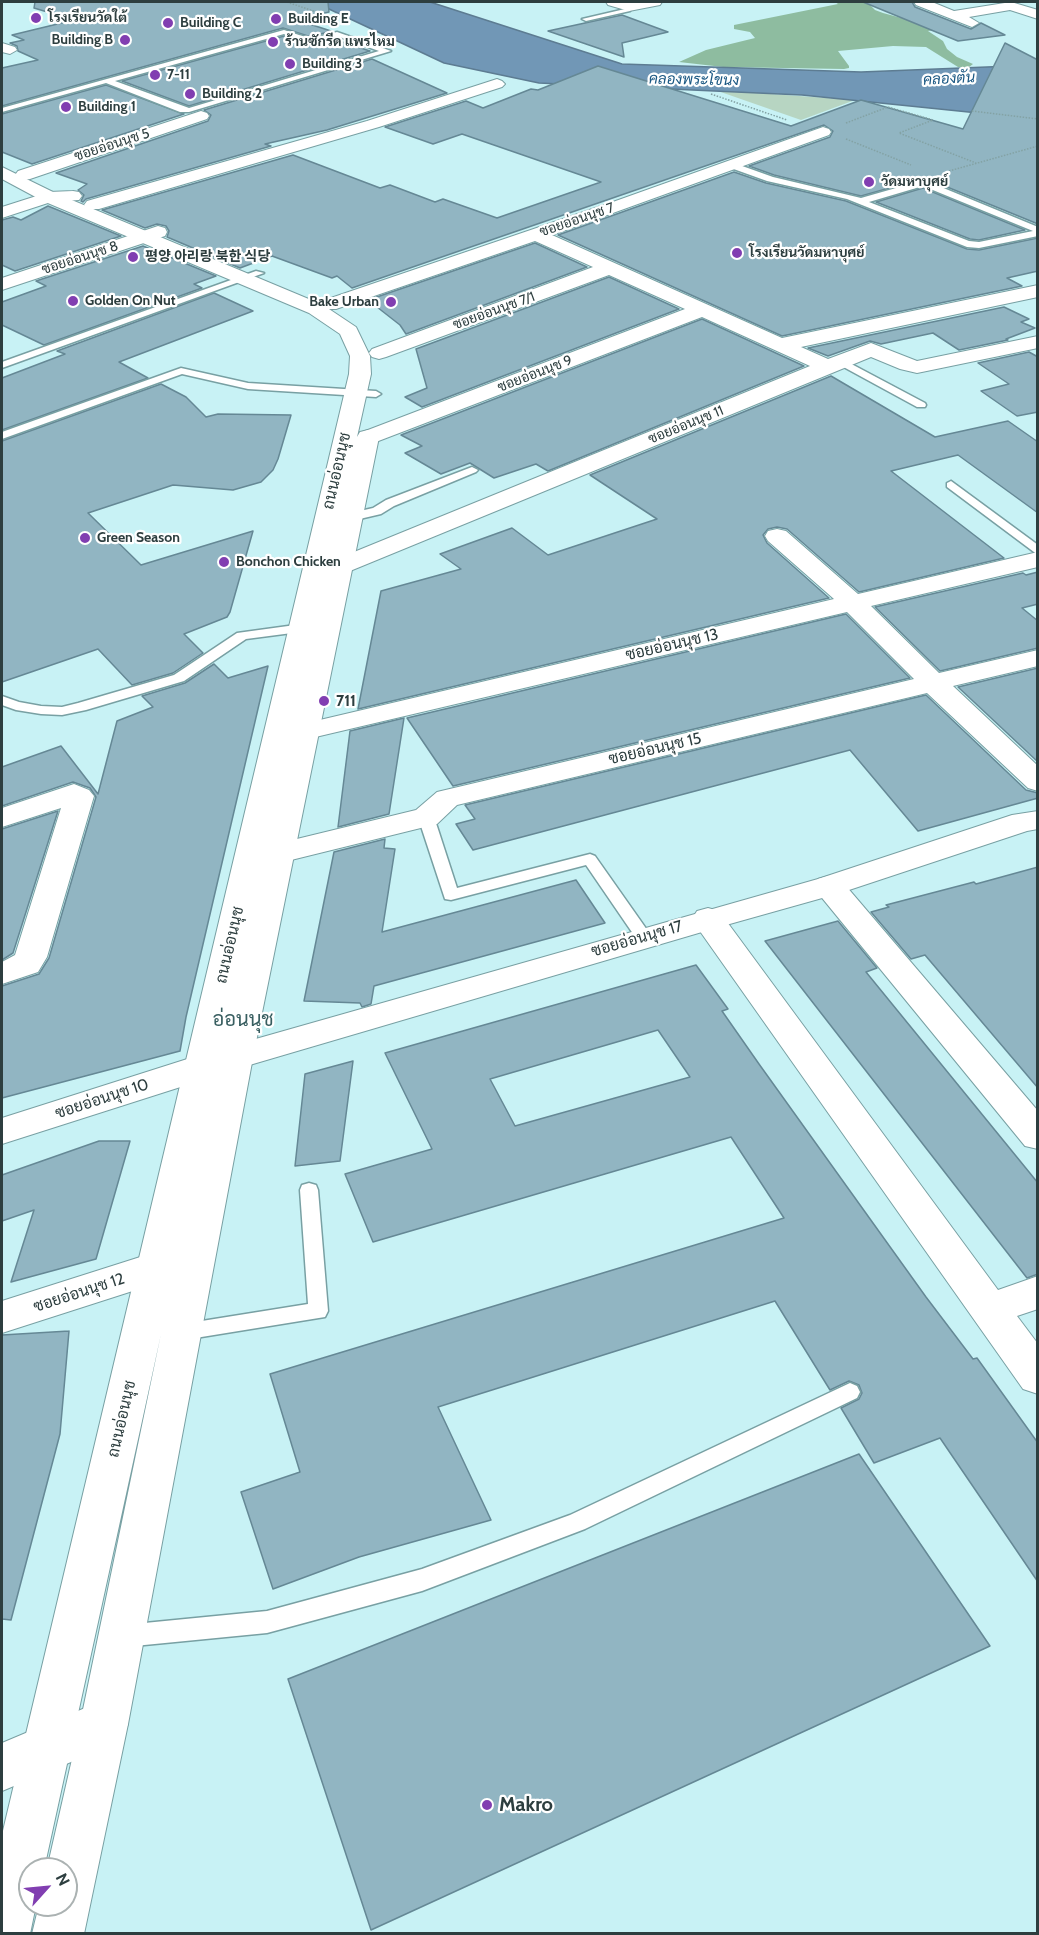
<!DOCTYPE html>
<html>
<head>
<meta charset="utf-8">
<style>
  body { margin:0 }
  #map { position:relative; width:1039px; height:1935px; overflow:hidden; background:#c8f2f5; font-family:Cabin,sans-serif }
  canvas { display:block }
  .frame { position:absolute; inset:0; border:3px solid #2d3e3f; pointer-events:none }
  .north { position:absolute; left:18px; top:1857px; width:60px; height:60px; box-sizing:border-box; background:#fff; border:2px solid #abb2b2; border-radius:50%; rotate:63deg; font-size:16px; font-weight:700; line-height:24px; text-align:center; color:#2d3e3f }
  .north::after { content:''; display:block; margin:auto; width:21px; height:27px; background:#813eb1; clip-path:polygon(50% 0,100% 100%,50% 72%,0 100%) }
</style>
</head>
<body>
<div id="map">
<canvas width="1039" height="1935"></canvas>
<div class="frame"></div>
<div class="north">N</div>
</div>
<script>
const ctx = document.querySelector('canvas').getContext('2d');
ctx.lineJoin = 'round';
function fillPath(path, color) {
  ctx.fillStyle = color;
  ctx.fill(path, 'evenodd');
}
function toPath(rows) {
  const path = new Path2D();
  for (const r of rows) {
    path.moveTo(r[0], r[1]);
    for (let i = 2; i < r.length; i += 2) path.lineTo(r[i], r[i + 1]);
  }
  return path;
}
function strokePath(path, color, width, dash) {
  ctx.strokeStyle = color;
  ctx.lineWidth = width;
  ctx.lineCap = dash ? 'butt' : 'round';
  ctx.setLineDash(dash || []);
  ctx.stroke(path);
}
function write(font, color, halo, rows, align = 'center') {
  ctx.font = font + ' Cabin,"Noto Sans KR",Sarabun,sans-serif';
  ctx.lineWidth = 4.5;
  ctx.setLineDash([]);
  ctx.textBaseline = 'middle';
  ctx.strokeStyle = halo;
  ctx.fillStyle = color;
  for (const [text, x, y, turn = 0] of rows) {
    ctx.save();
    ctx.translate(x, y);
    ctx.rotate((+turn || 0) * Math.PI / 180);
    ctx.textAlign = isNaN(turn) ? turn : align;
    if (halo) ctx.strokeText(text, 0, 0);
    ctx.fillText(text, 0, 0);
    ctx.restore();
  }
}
const green = toPath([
  [715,90,855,100,801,120]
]);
const forest = toPath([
  [835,2,867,2,875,10,883,13,942,29,928,31,943,41,947,49,957,57,973,64,969,67,958,67,926,47,893,46,838,51,849,66,849,68,844,69,723,67,679,62,706,50,755,38,750,32,734,29,734,25,838,4]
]);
const water = toPath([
  [314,2,430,2,622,64,861,72,1037,65,1037,119,802,95,539,83,444,63,314,2]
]);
const building = toPath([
  [35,2,328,2,329,12,297,20,331,31,311,37,283,28,2,106,2,68,38,60,18,51,17,46,10,43,24,40,12,35,74,20,34,8,35,2],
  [863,2,912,2,915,7,971,29,981,23,1005,35,958,41,863,2],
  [622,15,668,32,622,43,624,57,548,31,622,15],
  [284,36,310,45,333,39,370,51,189,106,122,81,284,36],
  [1005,43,1038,60,1038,224,925,178,861,196,774,175,749,166,830,137,833,131,824,125,352,288,337,276,332,278,272,256,240,268,167,237,169,231,166,226,157,224,145,228,102,210,293,155,380,188,390,185,435,202,443,199,497,218,601,182,462,134,433,144,385,127,466,101,483,108,531,89,538,90,598,66,791,126,861,100,963,129,1005,43],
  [372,59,447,93,327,130,265,144,271,146,86,199,83,202,81,201,84,195,78,190,87,184,56,173,208,121,211,115,204,110,372,59],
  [106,85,184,114,32,164,2,152,2,114,106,85],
  [734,172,766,183,846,201,967,249,979,250,1038,238,1038,271,1007,278,1022,286,782,336,558,235,734,172],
  [923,188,1025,230,979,240,970,239,876,202,923,188],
  [48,206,121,236,15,271,2,265,2,220,13,217,21,220,48,206],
  [535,243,587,267,406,334,400,325,368,300,535,243],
  [143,246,216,276,194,284,202,288,44,345,2,325,2,302,46,286,36,281,143,246],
  [609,277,679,309,422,407,405,397,427,388,416,349,609,277],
  [214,293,253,311,119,362,148,378,2,430,2,378,65,354,57,351,214,293],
  [1004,307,1029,319,1021,322,1035,328,1006,339,1008,340,959,350,933,333,881,344,870,341,828,356,808,348,1004,307],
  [702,319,804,366,548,471,536,464,494,478,470,463,441,474,405,453,422,446,401,435,702,319],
  [1029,352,1038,357,1038,412,1017,416,981,391,1009,384,978,363,1029,352],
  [831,376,935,437,1008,421,1038,442,1038,513,958,455,891,471,1004,558,859,592,787,529,777,527,768,529,763,535,767,543,829,598,358,709,381,591,461,569,440,554,512,528,548,555,657,519,590,475,831,376],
  [161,384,186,397,206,417,218,414,291,415,278,459,273,470,261,482,233,490,173,485,88,513,141,565,253,531,230,612,227,617,184,634,203,653,173,673,132,685,98,649,2,682,2,441,161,384],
  [1038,572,1038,604,1022,608,1038,621,1038,648,940,671,875,607,1023,573,1026,575,1038,572],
  [846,614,910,678,453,786,407,718,846,614],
  [214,664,228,678,268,666,186,1017,180,1051,2,1098,2,986,39,974,49,958,96,797,90,788,73,782,2,806,2,767,61,746,98,794,117,721,153,707,142,696,185,683,214,664],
  [1038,668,1038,762,958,687,1038,668],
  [926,695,1026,790,1038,793,1038,798,918,831,850,750,473,850,456,824,475,819,465,805,926,695],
  [404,718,389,814,338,827,350,731,404,718],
  [58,811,13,953,2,960,2,829,58,811],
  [385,839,384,848,395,849,382,932,576,880,605,923,374,986,371,1004,362,1007,360,1003,304,1001,334,852,385,839],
  [1038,867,1038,1088,925,955,911,959,871,912,889,907,886,905,974,882,976,884,1038,867],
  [838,921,877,968,866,972,1038,1183,1038,1274,1027,1278,765,941,838,921],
  [696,965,728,1009,722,1011,759,1064,926,1297,973,1359,977,1358,1038,1443,1038,1582,940,1438,874,1463,841,1408,859,1399,862,1393,859,1385,849,1381,830,1390,775,1301,438,1407,491,1520,359,1557,273,1589,241,1492,300,1472,270,1374,784,1218,731,1137,373,1242,345,1174,432,1149,385,1053,696,965],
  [658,1030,690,1077,515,1126,490,1079,658,1030],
  [353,1061,340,1161,295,1166,305,1074,353,1061],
  [99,1141,130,1141,96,1259,11,1282,34,1210,2,1221,2,1175,99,1141],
  [69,1331,60,1434,11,1620,2,1619,2,1335,69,1331],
  [859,1454,990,1646,371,1930,288,1679,859,1454]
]);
const path = toPath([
  [287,2,325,15],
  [711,94,787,120],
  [972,111,1038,119],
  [846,123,888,107,933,120,899,133,976,163],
  [846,139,911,165],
  [949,171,1038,146]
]);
const service = toPath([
  [629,5,632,7,630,11,586,21,582,19,625,9,629,5],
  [284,30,311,39,337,32,391,51,189,112,180,112,106,83,2,112,2,108,284,30],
  [284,34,311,43,337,36,379,51,189,108,115,81,284,34],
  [731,162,773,177,861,198,924,180,1038,227,1038,236,979,248,967,247,847,199,767,181,728,167,728,163,731,162],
  [923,186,1033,231,979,242,969,241,869,202,923,186],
  [256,271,264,273,2,368,2,362,256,271],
  [842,359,925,403,926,405,925,407,917,407,838,364,837,362,842,359],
  [181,368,248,383,376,391,381,394,376,397,248,389,182,374,2,439,2,432,181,368],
  [472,467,478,470,476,472,394,506,381,514,351,521,345,517,347,514,373,508,386,500,472,467],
  [951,481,1038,545,1038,555,947,487,947,483,951,481],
  [310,623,315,624,317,627,315,630,246,639,184,681,86,710,62,715,41,714,16,710,2,705,2,696,19,702,41,706,62,707,78,703,174,675,237,633,310,623],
  [426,812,434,817,457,888,590,854,595,856,652,937,650,941,638,941,586,865,451,900,445,899,418,817,426,812],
  [309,1183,316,1185,318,1190,328,1311,325,1317,183,1340,176,1338,173,1332,176,1326,183,1324,308,1304,300,1190,302,1185,309,1183],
  [850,1383,857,1386,860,1392,857,1398,585,1529,422,1591,267,1633,124,1647,116,1644,112,1636,116,1628,124,1625,267,1611,422,1569,570,1515,850,1383]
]);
const minor = toPath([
  [606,2,630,3,662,2,660,5,629,11,608,5,606,2],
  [914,2,932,2,954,11,1011,2,1038,10,1038,19,1010,10,969,17,979,23,972,27,916,5,914,2],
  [2,43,15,47,17,50,10,54,2,52,2,43],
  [497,79,502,81,505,84,502,87,379,127,99,209,87,209,84,205,87,201,367,121,497,79],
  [201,111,207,113,209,116,207,119,30,179,24,180,18,179,15,175,18,171,201,111],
  [823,127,829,129,831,132,829,135,552,235,782,338,1038,285,1038,297,801,347,828,359,871,343,917,361,1038,336,1038,348,917,373,900,369,871,357,350,571,341,574,332,571,328,566,332,561,810,366,702,317,368,445,360,443,357,438,360,433,685,309,609,275,386,357,379,359,372,357,369,353,372,349,593,267,535,241,336,309,322,309,319,305,322,301,610,203,823,127],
  [73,191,79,192,82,196,79,200,51,202,2,218,2,207,49,192,73,191],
  [158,226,165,228,167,232,165,236,2,290,2,278,158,226],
  [777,529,786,531,858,594,1038,552,1038,567,871,606,939,673,1038,650,1038,666,953,686,1038,766,1038,791,1028,788,927,693,457,805,437,824,279,863,268,860,264,853,268,846,416,810,437,792,914,679,847,612,307,739,297,737,293,731,297,725,307,723,834,599,768,541,765,536,768,531,777,529],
  [74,784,89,790,94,796,47,957,38,972,2,984,2,962,15,955,61,808,2,827,2,808,74,784],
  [829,876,840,879,1038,1111,1038,1149,1025,1146,818,893,813,886,818,879,829,876],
  [708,908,719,911,998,1290,1038,1276,1038,1309,1017,1316,1038,1344,1038,1394,1023,1389,697,927,692,919,697,911,708,908],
  [203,1054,215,1058,220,1067,215,1076,2,1144,2,1118,203,1054],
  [156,1252,170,1257,175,1268,170,1279,2,1333,2,1301,156,1252],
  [104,1700,121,1707,128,1724,121,1741,2,1791,2,1743,104,1700]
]);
const tertiary = toPath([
  [1038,811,1038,829,1027,831,840,893,719,927,236,1069,224,1066,219,1057,224,1048,818,879,1012,815,1038,811]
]);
const primary = toPath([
  [2,167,55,193,323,305,356,327,370,356,371,374,357,437,360,432,368,430,376,432,379,437,253,1057,128,1724,84,1934,32,1934,39,1905,66,1905,66,1869,47,1869,80,1724,161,1334,44,1869,30,1869,30,1905,36,1905,30,1934,2,1934,2,1835,349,374,350,356,340,334,309,313,43,201,2,179,2,167]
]);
const markers = [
  [36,18,6,"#813eb1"],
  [276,19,6,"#813eb1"],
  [168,23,6,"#813eb1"],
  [125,40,6,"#813eb1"],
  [273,42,6,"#813eb1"],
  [290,64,6,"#813eb1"],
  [155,75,6,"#813eb1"],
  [190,94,6,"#813eb1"],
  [66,107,6,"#813eb1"],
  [869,182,6,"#813eb1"],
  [737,253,6,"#813eb1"],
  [133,257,6,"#813eb1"],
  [73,301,6,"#813eb1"],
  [391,302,6,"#813eb1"],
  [85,538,6,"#813eb1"],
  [224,562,6,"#813eb1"],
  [324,701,6,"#813eb1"],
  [487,1805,6,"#813eb1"]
];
const farPoinames = [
  ["โรงเรียนวัดใต้",48,18],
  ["Building E",288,19],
  ["Building C",180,23],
  ["Building B",113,40,"right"],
  ["ร้านซักรีด แพรไหม",285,42],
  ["Building 3",302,64],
  ["7-11",167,75],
  ["Building 2",202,94],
  ["Building 1",78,107],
  ["วัดมหาบุศย์",881,182],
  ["โรงเรียนวัดมหาบุศย์",749,253],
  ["평양 아리랑 북한 식당",145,257],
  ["Golden On Nut",85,301],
  ["Bake Urban",379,302,"right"],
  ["Green Season",97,538],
  ["Bonchon Chicken",236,562]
];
const farStreetnames = [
  ["ซอยอ่อนนุช 5",112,145,-18],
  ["ซอยอ่อนนุช 7",577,220,-19],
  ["ซอยอ่อนนุช 8",80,258,-18],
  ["ซอยอ่อนนุช 7/1",494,311,-20],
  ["ซอยอ่อนนุช 9",535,374,-21],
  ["ซอยอ่อนนุช 11",686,425,-22]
];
const farWaternames = [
  ["คลองตัน",949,79,-3],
  ["คลองพระโขนง",694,80,1]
];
const streetNames = [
  ["ถนนอ่อนนุช",337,471,-77],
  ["ซอยอ่อนนุช 13",672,645,-13],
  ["ซอยอ่อนนุช 15",655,749,-13],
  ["ซอยอ่อนนุช 17",637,939,-16],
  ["ถนนอ่อนนุช",230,945,-77],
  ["ซอยอ่อนนุช 10",102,1099,-18],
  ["ซอยอ่อนนุช 12",79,1293,-18],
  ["ถนนอ่อนนุช",122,1419,-77]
];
const poiNames = [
  ["711",336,701]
];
const quarterNames = [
  ["อ่อนนุช",243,1020]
];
const nearPoinames = [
  ["Makro",499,1805]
];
fillPath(green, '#b7d5c2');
fillPath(forest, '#8ebca0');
fillPath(water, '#7197b6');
strokePath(water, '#5d7c92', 1.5);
fillPath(building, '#91b5c2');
strokePath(building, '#658895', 1.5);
strokePath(service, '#78a0a3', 3);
strokePath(minor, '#78a0a3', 2);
strokePath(tertiary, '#78a0a3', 2);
strokePath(primary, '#78a0a3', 2);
strokePath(path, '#83a2a4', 1.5, [1.5, 1.5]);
fillPath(service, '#fff');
fillPath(minor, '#fff');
fillPath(tertiary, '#fff');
fillPath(primary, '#fff');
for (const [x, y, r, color] of markers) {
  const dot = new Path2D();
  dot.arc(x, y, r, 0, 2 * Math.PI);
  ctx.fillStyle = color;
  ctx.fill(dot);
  strokePath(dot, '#fff', 2);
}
write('bold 14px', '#2d3e3f', '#fff', farPoinames, 'left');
write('14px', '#2d3e3f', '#fff', farStreetnames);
write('italic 15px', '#1b5883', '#fff', farWaternames);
write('16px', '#2d3e3f', '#fff', streetNames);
write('bold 16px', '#2d3e3f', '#fff', poiNames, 'left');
write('20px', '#385e60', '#fff', quarterNames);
write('bold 20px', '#2d3e3f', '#fff', nearPoinames, 'left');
</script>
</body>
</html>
